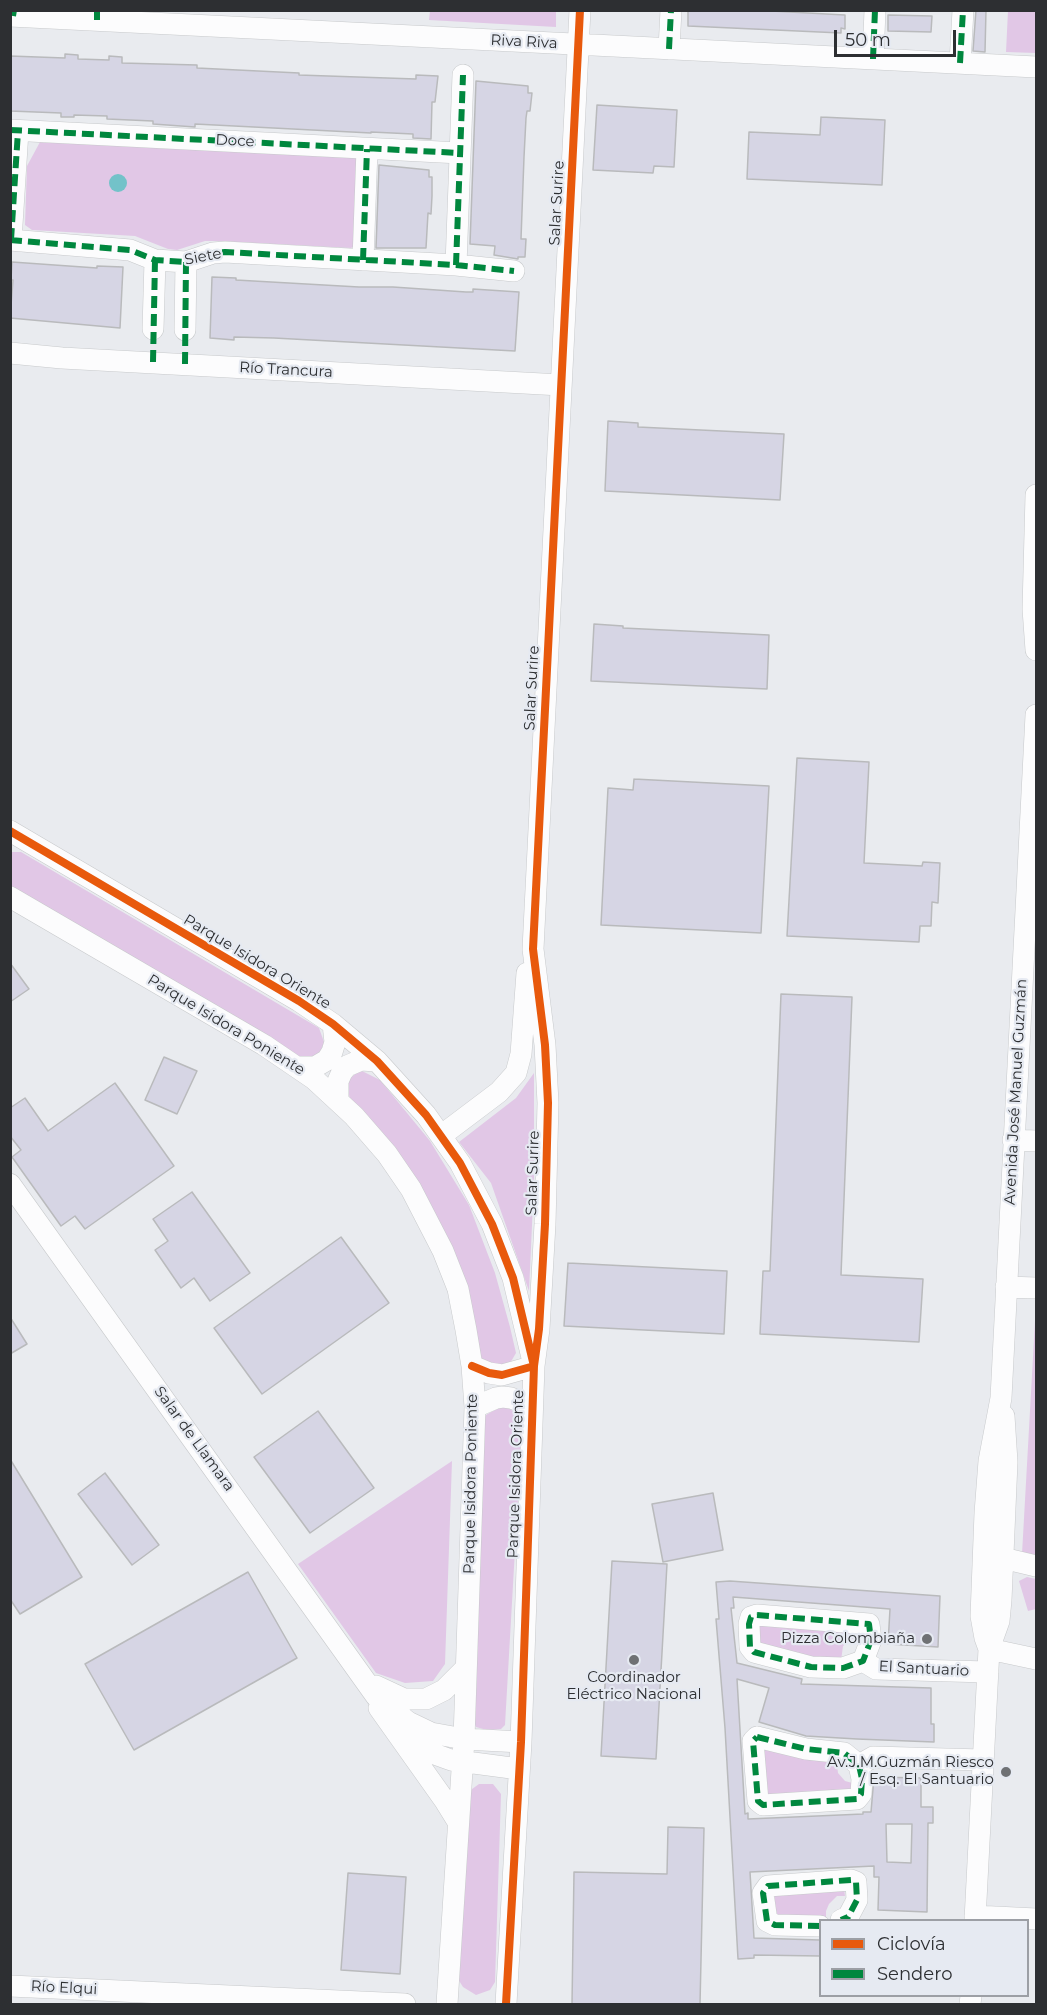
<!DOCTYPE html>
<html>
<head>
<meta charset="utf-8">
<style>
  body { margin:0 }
  #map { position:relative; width:1047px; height:2015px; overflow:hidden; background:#e9ebef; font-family:Montserrat,sans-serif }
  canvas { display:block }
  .frame { position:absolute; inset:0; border:12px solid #2d2f32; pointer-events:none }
  .legend { position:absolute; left:819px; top:1919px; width:210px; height:78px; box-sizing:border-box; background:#e6eaf2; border:2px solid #9c9fa5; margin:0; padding:8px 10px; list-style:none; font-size:18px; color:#2d2f32 }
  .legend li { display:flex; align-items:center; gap:12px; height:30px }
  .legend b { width:30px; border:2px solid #9c9fa5 }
  .scale { position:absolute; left:834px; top:30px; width:122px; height:27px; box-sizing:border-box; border:3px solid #2d2f32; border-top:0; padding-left:8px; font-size:18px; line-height:21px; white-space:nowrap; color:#2d2f32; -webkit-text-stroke:4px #e6eaf2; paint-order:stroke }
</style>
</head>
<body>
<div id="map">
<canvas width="1047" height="2015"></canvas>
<div class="frame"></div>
<ul class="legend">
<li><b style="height:8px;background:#e8590c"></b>Ciclovía</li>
<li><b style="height:8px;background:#00873e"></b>Sendero</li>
</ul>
<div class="scale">50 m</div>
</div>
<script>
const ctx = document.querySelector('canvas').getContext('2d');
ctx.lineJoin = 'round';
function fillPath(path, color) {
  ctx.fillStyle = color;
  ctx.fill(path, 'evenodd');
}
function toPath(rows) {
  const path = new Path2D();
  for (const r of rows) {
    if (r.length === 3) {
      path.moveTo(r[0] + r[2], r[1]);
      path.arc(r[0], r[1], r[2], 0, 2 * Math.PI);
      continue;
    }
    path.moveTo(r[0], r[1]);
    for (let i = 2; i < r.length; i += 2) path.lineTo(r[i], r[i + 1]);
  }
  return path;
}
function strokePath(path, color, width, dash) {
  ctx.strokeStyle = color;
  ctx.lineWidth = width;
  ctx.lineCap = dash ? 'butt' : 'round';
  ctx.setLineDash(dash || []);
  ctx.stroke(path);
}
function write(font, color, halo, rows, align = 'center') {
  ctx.font = font + ' Montserrat,sans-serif';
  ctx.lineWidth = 4.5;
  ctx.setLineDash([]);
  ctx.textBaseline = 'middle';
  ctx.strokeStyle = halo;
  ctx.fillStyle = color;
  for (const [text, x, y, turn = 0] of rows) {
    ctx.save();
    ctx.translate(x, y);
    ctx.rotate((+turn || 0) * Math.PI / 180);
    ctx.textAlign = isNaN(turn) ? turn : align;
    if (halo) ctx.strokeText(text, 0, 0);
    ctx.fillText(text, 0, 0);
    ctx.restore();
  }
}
const green = toPath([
  [430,11,556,11,556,27,429,20],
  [1008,11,1036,11,1036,53,1006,52],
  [40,142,355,154,361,161,356,245,351,248,217,241,205,241,177,250,168,249,135,236,32,230,25,225,27,166],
  [11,852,21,852,319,1028,324,1042,320,1054,309,1060,295,1060,11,892],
  [360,1070,380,1080,430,1141,469,1205,495,1273,510,1327,516,1353,509,1365,492,1366,481,1362,460,1273,350,1101,347,1081],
  [534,1073,534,1181,529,1291,491,1183,459,1142,516,1098],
  [1036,1303,1036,1555,1022,1554],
  [498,1408,508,1408,518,1414,522,1427,505,1725,501,1729,487,1730,476,1727,472,1718,482,1422,486,1415],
  [452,1461,445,1664,433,1681,405,1683,376,1673,298,1564],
  [1027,1577,1036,1579,1036,1609,1028,1611,1019,1581],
  [763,1622,861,1631,862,1636,852,1639,843,1646,841,1661,820,1661,761,1646,757,1626],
  [762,1749,836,1757,838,1773,845,1781,856,1784,856,1791,772,1798,763,1787],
  [479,1784,493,1784,501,1794,495,1982,490,1990,476,1995,463,1987,458,1979,468,1792],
  [844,1889,845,1896,837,1896,829,1904,826,1911,826,1919,777,1918,770,1891]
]);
const water = toPath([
  [118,183,9]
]);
const building = toPath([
  [688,10,753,10,845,15,845,29,841,28,841,33,688,26,688,10],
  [976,10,986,10,985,52,973,51,976,10],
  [888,15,932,16,931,32,888,31,888,15],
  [65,54,78,55,78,59,109,60,109,56,122,57,122,63,197,65,197,68,299,73,299,75,416,79,416,75,438,76,435,102,432,102,431,139,413,138,413,134,371,132,371,133,195,124,195,127,153,124,153,121,107,119,107,116,74,115,74,117,61,117,61,113,10,111,10,56,65,58,65,54],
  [476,81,528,86,528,93,532,93,530,111,527,111,526,118,524,157,521,239,526,239,525,257,518,257,518,259,494,255,495,246,470,244,476,81],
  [597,105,677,110,674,167,654,166,653,173,593,170,597,105],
  [821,117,885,120,882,185,747,179,749,132,820,135,821,117],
  [379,165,429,170,429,177,432,177,432,196,431,214,428,213,426,248,376,248,379,165],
  [12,262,97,268,97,266,123,267,120,328,10,318,13,280,11,280,12,262],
  [212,277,236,278,236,280,359,287,393,287,466,292,473,292,473,289,519,292,515,351,274,338,234,337,234,340,210,338,212,277],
  [608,421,638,423,638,427,784,434,780,500,605,491,608,421],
  [594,624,623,626,623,628,769,635,767,689,591,681,594,624],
  [797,758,869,762,864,863,922,866,923,862,940,863,938,903,932,902,931,926,920,926,919,942,787,936,797,758],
  [634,779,769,786,761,933,601,925,608,788,633,790,634,779],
  [10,963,29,989,10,1002,10,963],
  [781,994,852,997,841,1275,923,1279,919,1342,760,1334,763,1271,770,1271,781,994],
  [164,1057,197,1071,177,1114,145,1100,164,1057],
  [115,1083,174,1166,85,1229,75,1216,61,1226,12,1157,21,1150,10,1136,10,1108,25,1098,48,1131,115,1083],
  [192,1192,250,1273,210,1301,194,1278,181,1288,155,1250,168,1241,153,1219,192,1192],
  [341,1237,389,1303,262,1394,214,1328,341,1237],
  [568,1263,727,1271,724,1334,564,1326,568,1263],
  [10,1317,27,1344,10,1354,10,1317],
  [318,1411,374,1488,310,1533,254,1457,318,1411],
  [10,1459,82,1577,20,1614,10,1599,10,1459],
  [105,1473,159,1545,132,1565,78,1494,105,1473],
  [713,1493,723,1550,663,1562,652,1504,713,1493],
  [612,1561,667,1564,656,1759,601,1756,612,1561],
  [248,1572,297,1658,134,1750,85,1664,248,1572],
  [730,1581,940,1596,938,1647,888,1644,890,1609,733,1597,734,1608,731,1608,737,1663,802,1679,801,1684,931,1688,931,1724,934,1724,934,1742,857,1739,806,1736,759,1722,769,1688,737,1679,745,1814,748,1813,748,1819,863,1814,863,1812,871,1812,874,1777,921,1778,921,1807,933,1807,933,1823,928,1823,927,1912,878,1910,879,1877,874,1877,874,1866,750,1872,754,1938,820,1940,820,1956,754,1955,754,1958,738,1959,725,1728,716,1619,719,1619,716,1582,730,1581],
  [886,1824,912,1824,911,1863,887,1862,886,1824],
  [668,1827,704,1828,700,2004,572,2004,574,1872,667,1874,668,1827],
  [348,1873,406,1877,400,1974,341,1970,348,1873]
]);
const minor = toPath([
  [10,16,1036,67],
  [669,49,671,10],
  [873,59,875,10],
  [960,63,963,10],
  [10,130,460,153],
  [10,240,130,250,155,260,186,262,213,253,225,252,456,265,514,271],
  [11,240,18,131],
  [363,260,367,149],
  [456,265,463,75],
  [153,329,155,260],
  [185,330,186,262],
  [10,353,62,358,561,385],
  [1036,495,1033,609,1036,650],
  [10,831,299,1001,333,1024,377,1061,426,1115,460,1163,492,1224,513,1278,534,1366,521,1742,506,2004],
  [10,897,264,1045,314,1079,354,1116,387,1154,411,1189,443,1251,458,1289,466,1330,472,1366,475,1407,464,1739,447,2004],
  [297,1067,315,1067,327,1060,332,1052,335,1042,333,1024],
  [338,1099,338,1081,342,1072,347,1066,361,1060,377,1061],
  [442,1135,499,1092,516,1073,521,1054,527,973],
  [1013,1140,1036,1141],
  [10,1184,376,1696,408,1722,431,1733,464,1739,521,1742],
  [1006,1287,1036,1288],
  [472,1366,489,1373,502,1375,534,1366,539,1329,545,1224,548,1103,545,1045,533,949,580,10],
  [475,1407,496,1398,503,1397,511,1398,532,1406],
  [990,1555,1036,1566],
  [757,1615,869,1624,871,1640,863,1661,843,1668,811,1667,754,1652,750,1647,749,1624,751,1617,757,1615],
  [989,1649,985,1638,981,1616,985,1513,989,1461,1001,1398,1036,715],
  [989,1649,1036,1659],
  [863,1661,876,1669,988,1672],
  [376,1686,404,1699,426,1699,444,1690,466,1668],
  [379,1708,445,1801,458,1822],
  [757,1737,806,1749,844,1753,859,1765,862,1779,861,1794,857,1799,763,1805,758,1801,753,1741,757,1737],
  [404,1743,451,1760,519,1769],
  [859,1765,873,1757,983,1760],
  [975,1916,1036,1919],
  [975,1920,989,1649,999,1621,1001,1600,1007,1462,1004,1416],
  [820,1926,775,1925,767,1921,763,1893,768,1886,851,1880,856,1882,857,1900,848,1917,841,1920],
  [10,1986,405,2004],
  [970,2004,971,1996]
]);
const quiet = toPath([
  [13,16,14,10],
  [97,20,97,10],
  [669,49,671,10],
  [873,59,875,10],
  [960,63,963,10],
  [10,130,460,153],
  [10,240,130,250,155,260,186,262,213,253,225,252,456,265,514,271],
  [11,240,18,131],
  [363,260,367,149],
  [456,265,463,75],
  [153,362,155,260],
  [185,364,186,262],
  [757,1615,869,1624,871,1640,863,1661,843,1668,811,1667,754,1652,750,1647,749,1624,751,1617,757,1615],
  [757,1737,806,1749,844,1753,859,1765,862,1779,861,1794,857,1799,763,1805,758,1801,753,1741,757,1737],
  [820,1926,775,1925,767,1921,763,1893,768,1886,851,1880,856,1882,857,1900,848,1917,841,1920]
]);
const cycleway = toPath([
  [10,831,299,1001,333,1024,377,1061,426,1115,460,1163,492,1224,513,1278,534,1366,521,1742,506,2004],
  [472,1366,489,1373,502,1375,534,1366,539,1329,545,1224,548,1103,545,1045,533,949,580,10]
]);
const markers = [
  [927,1639,6,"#6f7174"],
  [634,1660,6,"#6f7174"],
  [1006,1772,6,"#6f7174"]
];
const streetNames = [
  ["Riva Riva",524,42,3],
  ["Doce",235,141,3],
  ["Salar Surire",557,203,-87],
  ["Siete",203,257,-11],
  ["Río Trancura",286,370,3],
  ["Salar Surire",532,688,-87],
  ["Parque Isidora Oriente",257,962,31],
  ["Parque Isidora Poniente",226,1025,31],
  ["Avenida José Manuel Guzmán",1016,1092,-87],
  ["Salar Surire",533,1173,-88],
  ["Salar de Llamara",194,1439,54],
  ["Parque Isidora Oriente",516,1474,-88],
  ["Parque Isidora Poniente",471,1484,-89],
  ["El Santuario",924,1669,3],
  ["Río Elqui",64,1988,3]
];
const poiNames = [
  ["Pizza Colombiaña",915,1639],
  ["Coordinador",634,1678,"center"],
  ["Eléctrico Nacional",634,1695,"center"],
  ["Av.J.M.Guzmán Riesco",994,1763],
  ["/ Esq. El Santuario",994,1780]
];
fillPath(green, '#e1c7e6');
fillPath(water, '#73c2c9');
fillPath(building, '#d6d5e4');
strokePath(building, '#b9babc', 1.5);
strokePath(minor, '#c7c9cb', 22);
strokePath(minor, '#fcfcfd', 21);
strokePath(quiet, '#00873e', 6, [12, 6]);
strokePath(cycleway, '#e8590c', 8);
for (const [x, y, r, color] of markers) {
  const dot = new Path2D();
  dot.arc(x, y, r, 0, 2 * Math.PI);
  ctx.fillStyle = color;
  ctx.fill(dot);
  strokePath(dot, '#e6eaf2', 2);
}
write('15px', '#2d2f32', '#e6eaf2', streetNames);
write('15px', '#2d2f32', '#e6eaf2', poiNames, 'right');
</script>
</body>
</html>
